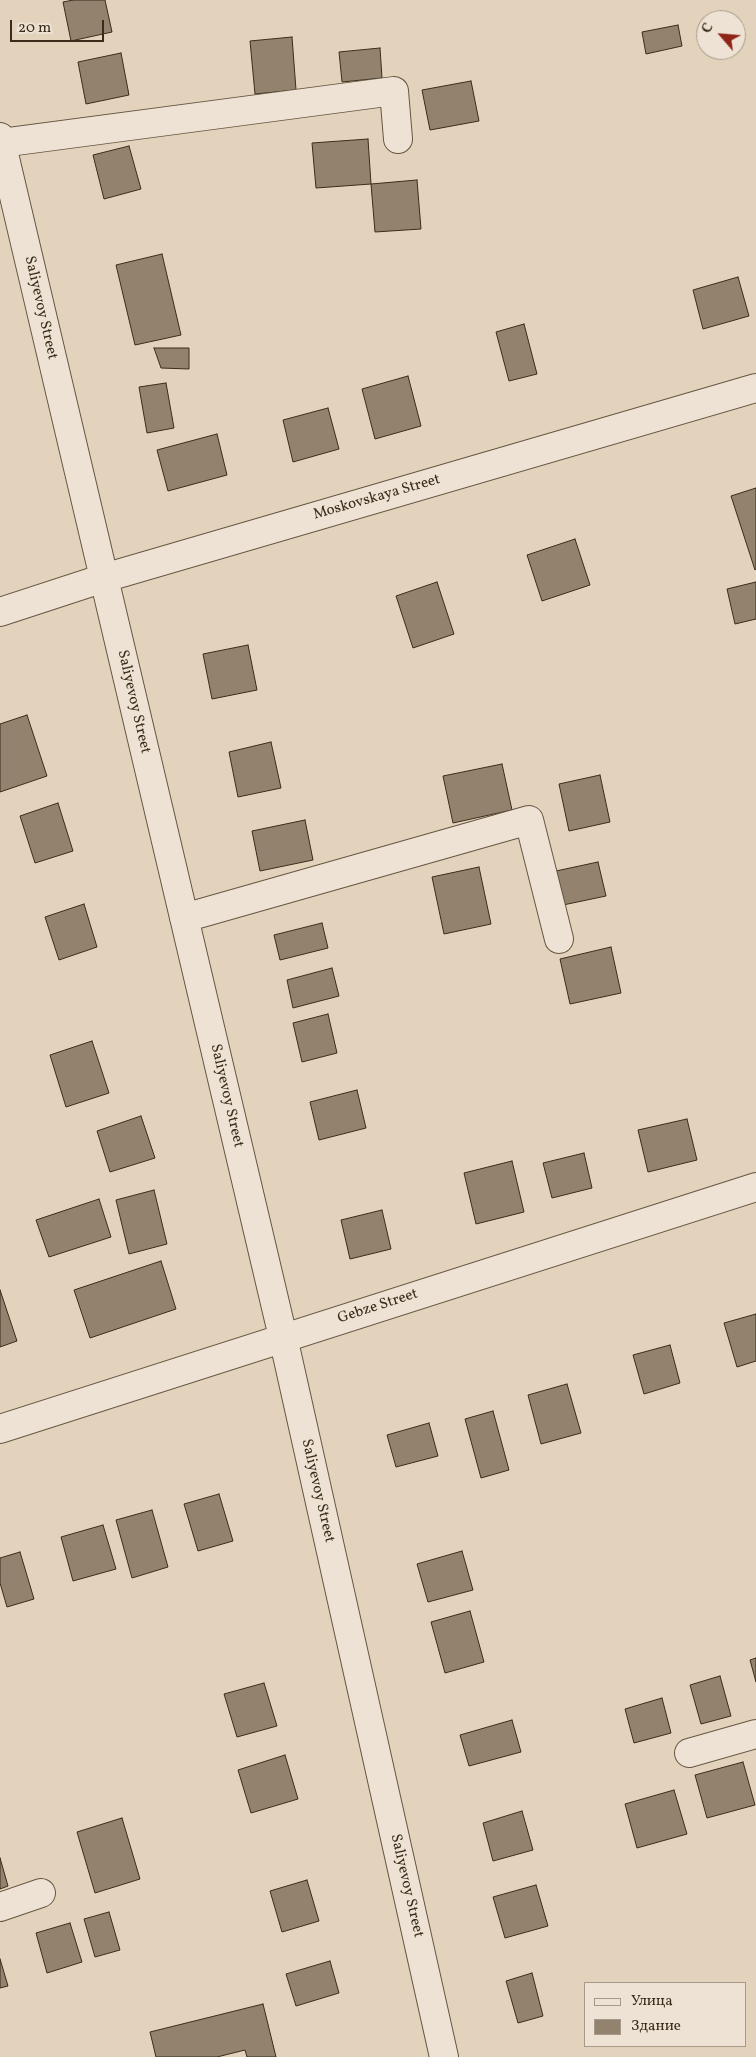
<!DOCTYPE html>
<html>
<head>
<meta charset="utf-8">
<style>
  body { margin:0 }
  #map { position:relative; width:756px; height:2057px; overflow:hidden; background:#e4d3bc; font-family:Vollkorn,serif }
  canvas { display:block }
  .legend { position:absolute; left:584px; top:1982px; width:162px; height:65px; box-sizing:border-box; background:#ede2d3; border:1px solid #a69989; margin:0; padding:6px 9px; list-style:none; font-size:15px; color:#3b2c1a }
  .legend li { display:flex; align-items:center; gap:10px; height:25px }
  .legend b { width:25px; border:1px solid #a69989 }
  .north { position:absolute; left:696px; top:10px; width:50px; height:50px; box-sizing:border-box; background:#ede2d3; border:1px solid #a69989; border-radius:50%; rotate:297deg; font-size:14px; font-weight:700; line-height:20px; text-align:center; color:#3b2c1a }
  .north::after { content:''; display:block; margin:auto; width:18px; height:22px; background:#8f2418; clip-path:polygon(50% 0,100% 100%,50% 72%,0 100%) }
  .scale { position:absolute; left:10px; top:20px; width:94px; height:22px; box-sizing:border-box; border:2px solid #3b2c1a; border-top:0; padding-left:6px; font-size:15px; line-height:18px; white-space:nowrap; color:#3b2c1a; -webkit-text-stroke:4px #ede2d3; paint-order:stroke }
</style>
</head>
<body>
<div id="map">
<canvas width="756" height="2057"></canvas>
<ul class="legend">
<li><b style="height:6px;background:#ede2d3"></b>Улица</li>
<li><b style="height:14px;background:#93836e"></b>Здание</li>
</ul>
<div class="north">С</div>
<div class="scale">20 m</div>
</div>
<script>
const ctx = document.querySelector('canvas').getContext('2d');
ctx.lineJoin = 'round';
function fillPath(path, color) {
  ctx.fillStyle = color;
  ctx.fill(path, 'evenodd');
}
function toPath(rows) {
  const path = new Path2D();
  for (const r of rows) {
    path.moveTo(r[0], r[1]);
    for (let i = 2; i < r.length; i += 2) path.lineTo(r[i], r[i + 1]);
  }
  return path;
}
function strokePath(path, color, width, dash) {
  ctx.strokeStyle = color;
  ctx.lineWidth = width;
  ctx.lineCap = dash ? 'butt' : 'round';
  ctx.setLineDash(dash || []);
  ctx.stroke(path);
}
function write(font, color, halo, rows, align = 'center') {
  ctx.font = font + ' Vollkorn,serif';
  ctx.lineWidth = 4;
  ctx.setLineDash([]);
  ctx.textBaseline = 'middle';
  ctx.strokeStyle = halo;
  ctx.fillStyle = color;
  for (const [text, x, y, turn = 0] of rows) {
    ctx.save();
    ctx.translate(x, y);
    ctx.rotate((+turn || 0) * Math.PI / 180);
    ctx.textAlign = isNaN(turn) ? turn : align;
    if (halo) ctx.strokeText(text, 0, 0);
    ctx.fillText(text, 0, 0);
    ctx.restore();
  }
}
const building = toPath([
  [73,0,105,0,112,32,71,41,63,2,73,0],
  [678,25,682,46,646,54,642,32,678,25],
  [292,37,296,90,255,94,250,41,292,37],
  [380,48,382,78,342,82,339,52,380,48],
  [121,53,129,95,86,104,78,62,121,53],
  [471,81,479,121,430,130,422,90,471,81],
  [368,139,371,184,316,188,312,143,368,139],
  [129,146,141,189,104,199,93,155,129,146],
  [417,180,421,229,375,232,371,184,417,180],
  [162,254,181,335,135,345,116,265,162,254],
  [738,277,749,316,703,329,693,290,738,277],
  [524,324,537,374,509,381,496,332,524,324],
  [154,348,189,348,189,369,161,368,154,348],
  [408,376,421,426,375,439,362,389,408,376],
  [166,383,174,428,147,433,139,387,166,383],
  [328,408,339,449,293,462,283,420,328,408],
  [217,434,227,475,168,491,157,450,217,434],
  [756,488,756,569,755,570,731,496,756,488],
  [575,539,590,585,542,601,527,555,575,539],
  [437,582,454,634,413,648,396,596,437,582],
  [756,582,756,619,735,624,727,589,756,582],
  [248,645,257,690,212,699,203,654,248,645],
  [27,715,47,776,0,792,0,724,27,715],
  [271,742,281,788,238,797,229,752,271,742],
  [502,764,512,810,453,823,443,776,502,764],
  [600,775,610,822,569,831,559,784,600,775],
  [58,803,73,851,35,863,20,816,58,803],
  [305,820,313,860,260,871,252,831,305,820],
  [598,862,606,896,563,905,556,871,598,862],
  [479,867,491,924,444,934,432,877,479,867],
  [84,904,97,947,59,960,45,917,84,904],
  [322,923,328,948,280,960,274,935,322,923],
  [611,947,621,993,570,1004,560,959,611,947],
  [332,968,339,996,293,1008,287,980,332,968],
  [328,1014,337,1053,302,1062,293,1023,328,1014],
  [92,1041,109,1093,66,1107,50,1055,92,1041],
  [357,1090,366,1128,319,1140,310,1102,357,1090],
  [141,1116,155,1158,110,1172,97,1131,141,1116],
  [687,1119,697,1160,648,1172,638,1130,687,1119],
  [584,1153,592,1188,552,1198,543,1163,584,1153],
  [512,1161,524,1212,476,1224,464,1173,512,1161],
  [154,1190,167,1244,129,1254,116,1200,154,1190],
  [99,1199,111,1237,49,1257,36,1220,99,1199],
  [382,1210,391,1249,350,1259,341,1220,382,1210],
  [161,1261,176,1309,90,1338,74,1290,161,1261],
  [0,1290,17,1341,0,1347,0,1290],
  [756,1314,756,1361,737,1367,724,1323,756,1314],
  [670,1345,680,1383,644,1394,633,1355,670,1345],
  [567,1384,581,1433,541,1444,528,1395,567,1384],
  [493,1411,509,1470,481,1478,465,1419,493,1411],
  [429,1423,438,1456,396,1467,387,1435,429,1423],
  [219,1494,233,1541,198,1551,184,1504,219,1494],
  [152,1510,168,1567,132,1578,116,1520,152,1510],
  [103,1525,116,1569,73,1581,61,1537,103,1525],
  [462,1551,473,1590,428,1602,417,1564,462,1551],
  [20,1552,34,1599,7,1607,0,1583,0,1558,20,1552],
  [470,1611,484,1662,445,1673,431,1622,470,1611],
  [756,1658,756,1682,750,1660,756,1658],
  [720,1676,731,1716,701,1724,690,1685,720,1676],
  [264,1683,277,1726,237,1737,224,1694,264,1683],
  [662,1698,671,1733,634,1743,625,1709,662,1698],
  [512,1720,521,1752,469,1766,460,1735,512,1720],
  [285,1755,298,1799,251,1813,238,1770,285,1755],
  [743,1762,755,1805,707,1818,695,1775,743,1762],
  [674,1790,687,1834,637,1848,625,1804,674,1790],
  [522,1811,533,1850,493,1861,483,1823,522,1811],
  [122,1818,140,1879,95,1893,77,1832,122,1818],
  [0,1858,8,1886,0,1889,0,1858],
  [307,1880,319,1921,282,1932,270,1891,307,1880],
  [536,1885,548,1926,505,1938,493,1897,536,1885],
  [109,1912,120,1950,95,1957,84,1919,109,1912],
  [70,1923,82,1962,47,1973,36,1933,70,1923],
  [0,1959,8,1986,0,1988,0,1959],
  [330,1961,339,1993,296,2006,286,1974,330,1961],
  [532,1973,543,2016,518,2023,506,1981,532,1973],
  [263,2004,276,2057,247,2057,245,2050,217,2057,156,2057,150,2032,263,2004]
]);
const minor = toPath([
  [0,137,283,1337,444,2057],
  [1,143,394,91,398,139],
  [0,612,104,578,756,388],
  [184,918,529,820,559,939],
  [0,1429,756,1187],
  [689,1753,756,1734],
  [0,1907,41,1893]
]);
const streetNames = [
  ["Saliyevoy Street",40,308,77],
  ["Moskovskaya Street",377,498,-16],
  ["Saliyevoy Street",133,702,77],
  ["Saliyevoy Street",226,1096,77],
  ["Gebze Street",378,1307,-18],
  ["Saliyevoy Street",317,1491,77],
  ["Saliyevoy Street",406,1886,77]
];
fillPath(building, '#93836e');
strokePath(building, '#3b2c1a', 1);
strokePath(minor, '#655642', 30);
strokePath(minor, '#ede2d3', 28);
write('15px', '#3b2c1a', '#ede2d3', streetNames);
</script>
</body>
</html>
